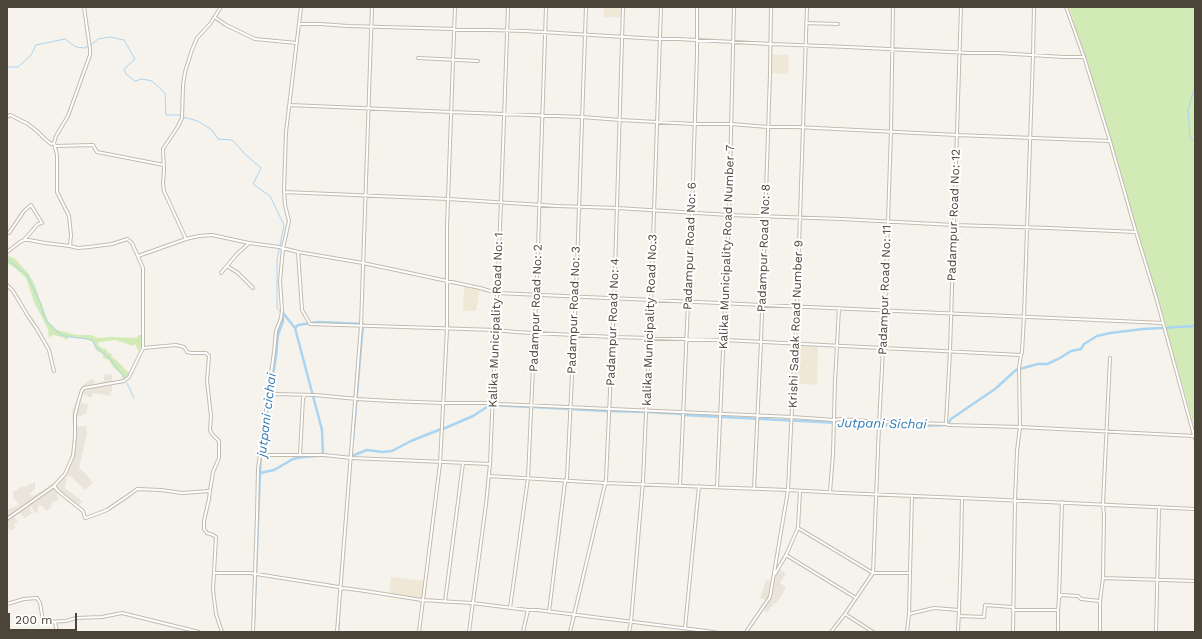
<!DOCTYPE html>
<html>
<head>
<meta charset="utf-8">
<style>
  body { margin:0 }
  #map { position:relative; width:1202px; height:639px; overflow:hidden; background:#f6f3ec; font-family:"Work Sans",sans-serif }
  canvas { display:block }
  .frame { position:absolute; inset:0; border:8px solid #4b4439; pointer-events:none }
  .scale { position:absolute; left:8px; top:613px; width:69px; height:18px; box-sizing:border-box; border:2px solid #4b4439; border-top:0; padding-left:5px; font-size:12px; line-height:14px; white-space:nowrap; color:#4b4439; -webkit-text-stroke:3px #fff; paint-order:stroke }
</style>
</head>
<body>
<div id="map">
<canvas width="1202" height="639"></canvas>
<div class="frame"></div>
<div class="scale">200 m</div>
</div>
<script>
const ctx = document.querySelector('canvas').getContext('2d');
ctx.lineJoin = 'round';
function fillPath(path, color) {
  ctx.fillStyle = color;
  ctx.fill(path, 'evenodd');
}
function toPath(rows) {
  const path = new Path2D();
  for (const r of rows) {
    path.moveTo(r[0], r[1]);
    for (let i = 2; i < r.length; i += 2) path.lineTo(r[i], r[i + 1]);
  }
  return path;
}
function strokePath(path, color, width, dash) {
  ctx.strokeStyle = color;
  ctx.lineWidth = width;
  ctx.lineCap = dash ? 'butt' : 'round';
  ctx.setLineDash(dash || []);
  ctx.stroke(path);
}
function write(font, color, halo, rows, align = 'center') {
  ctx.font = font + ' "Work Sans",sans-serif';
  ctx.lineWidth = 4;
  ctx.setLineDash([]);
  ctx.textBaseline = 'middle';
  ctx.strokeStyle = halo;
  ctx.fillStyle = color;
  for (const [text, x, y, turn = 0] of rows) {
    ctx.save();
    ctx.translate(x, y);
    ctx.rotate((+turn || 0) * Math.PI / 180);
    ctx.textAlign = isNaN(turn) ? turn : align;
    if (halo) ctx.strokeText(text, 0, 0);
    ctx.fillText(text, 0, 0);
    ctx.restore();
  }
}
const residential = toPath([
  [107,374,112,374,112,382,119,381,124,383,112,385,112,390,110,393,112,396,93,393,91,398,83,394,81,398,82,399,81,403,88,404,86,413,76,418,77,426,86,426,87,433,79,468,84,472,93,483,85,490,70,476,67,476,65,488,82,501,79,505,81,512,66,498,57,492,58,500,52,503,51,508,46,511,43,507,40,505,38,507,38,511,34,514,33,509,30,506,30,508,32,513,25,518,19,513,14,517,18,522,14,524,16,527,11,531,7,527,7,510,19,505,13,497,13,492,22,486,25,487,35,482,35,489,29,494,33,496,48,487,63,474,71,457,74,439,72,412,81,389,82,386,90,380,93,379,95,384,104,381,104,375],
  [776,570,781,570,786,573,780,583,786,587,782,595,775,604,774,603,767,613,763,609,765,600,760,598,766,580,771,581,773,571]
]);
const education = toPath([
  [604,7,623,7,623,17,604,17],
  [771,55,789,55,788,74,771,73],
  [464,286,480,289,476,311,463,311],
  [796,345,818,345,817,385,795,383],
  [391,577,425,581,422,600,389,594]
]);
const green = toPath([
  [1069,7,1195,7,1195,429,1164,320,1137,234,1110,140,1086,61],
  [7,254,10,257,14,258,28,273,34,283,48,321,57,330,76,335,91,335,97,338,112,337,137,338,138,335,142,335,142,343,139,352,135,344,132,346,125,343,115,340,99,342,98,343,97,345,99,346,103,349,106,348,107,352,112,354,111,357,114,358,130,374,128,377,124,381,120,381,123,379,121,374,113,367,109,360,103,358,103,354,96,350,92,341,84,339,68,337,67,340,62,337,53,335,51,336,49,339,48,329,34,302,26,278,15,268,7,263]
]);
const stream = toPath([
  [91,45,98,39,110,37,124,40,135,59,124,69,126,74,135,81,142,79,152,81,165,93,166,115,180,115],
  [7,67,18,67,31,55,36,45,65,39,76,47,85,48,88,46],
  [1195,89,1194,89,1188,110,1190,138,1195,141],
  [183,117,198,121,212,130,218,139,232,140,245,154,261,168,253,184,270,196,284,225,277,260,277,308,280,311],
  [7,259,27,275,41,305,44,316,49,324,61,335,70,337,88,339,93,341,97,349,106,355,111,360,125,378],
  [127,383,134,398],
  [713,631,726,632]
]);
const canal = toPath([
  [283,313,295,328,298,325,318,322,363,324,353,440],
  [283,313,283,321,278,335,276,356,261,451,260,473,274,470,293,459,303,457,318,456],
  [295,328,322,430,323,456],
  [1060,358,1071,351,1081,349,1084,344,1097,336,1110,333,1143,329,1195,326],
  [533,407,607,411],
  [610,411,645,412],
  [648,412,681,414],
  [684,415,879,425,914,426,947,425,951,419,995,389,1016,370,1038,364,1047,364,1058,359],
  [443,429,473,416,490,405,530,407],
  [349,457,367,450,382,452,392,451,411,441,441,429],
  [254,622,260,473],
  [338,632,339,623]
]);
const minor = toPath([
  [221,7,210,24,197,38,192,50,185,72,183,85,182,118,177,128,163,149,164,170,163,184,164,191,186,239,199,236,212,235,249,243,279,247,298,252,363,263,480,288,497,293,1163,323],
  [1066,7,1084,57,1110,141,1136,232,1156,297,1195,439],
  [216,18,226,25,255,39,297,43],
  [806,23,838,24],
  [299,24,320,24,348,26,525,31,659,39,678,39,771,44,847,47,970,53,998,53,1064,57,1084,57],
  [418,58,478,61],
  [290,105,451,112,582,117,620,120,694,124,731,124,768,127,796,127,957,135,1110,141],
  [7,117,10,115,28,124,37,131,45,139,51,144,54,143],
  [55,146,93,145,97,152,164,165],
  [284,192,448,199,557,206,617,208,729,215,841,219,954,225,1049,228,1136,232],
  [9,233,24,211,31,205,42,223,38,224,24,240],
  [7,252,20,242,24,240,29,240,45,243,70,246],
  [298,252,302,310,310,324,496,330,515,332,613,337,724,340,1021,355,1022,352,1024,316,1033,56,1034,7],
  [138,256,186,239],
  [227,266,238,273,253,288],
  [221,273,236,255,249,243],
  [7,285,13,291,28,316,37,329,49,350,54,371],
  [143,348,176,345,184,347,187,352,191,353,206,353,209,356,207,381,211,416,210,430,212,434,219,441,219,458,213,472,210,490,209,499,204,521,204,529,207,533,213,535,216,537,213,590,216,614,222,632],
  [268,395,274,394,315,395,357,399,391,401,443,403,493,403,499,404,792,417,834,420,841,419,880,422,946,424,949,425,1020,427,1194,436],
  [946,423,950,351,961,7],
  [260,455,324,455,352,458,490,464],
  [300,455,303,398,305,395],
  [489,476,605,483,788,490,842,493,962,498,1195,509],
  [680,485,692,212,697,54,697,7],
  [54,486,59,492,83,511,85,518,86,518,107,510,132,493,137,489,161,490,182,493,210,491],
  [717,487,729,215,734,7],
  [754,489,761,342,770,74,771,7],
  [830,492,833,454,835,381,839,308],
  [7,519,54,486,65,474,73,456,75,437,75,415,78,403,82,390,84,388,124,381,129,377,143,348,143,268,132,243,127,239,112,244,89,247,78,248,70,246,71,235,69,216,57,192,57,155,54,143,56,136,68,116,90,55,90,49,84,7],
  [798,528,873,573,910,573,909,614,934,608,959,610,958,632],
  [786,555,856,598],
  [215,573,250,573,339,587,342,589,343,588,365,591,422,600,472,603,528,610,537,610,714,632],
  [910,573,912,496],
  [775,574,786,555,798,528,800,491],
  [1103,578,1195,581],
  [1060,597,1061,595,1078,596,1081,599,1100,601],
  [445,602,463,463],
  [7,604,24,599,37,598,40,603,43,621,45,622,66,621,76,618,102,617,122,613,199,632],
  [510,608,528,478,537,277,546,7],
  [959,610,961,551,962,498],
  [1058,610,1058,632],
  [549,612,565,482,567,478,576,294,586,7],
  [845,614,873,632],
  [959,615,960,616,984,617,985,605,1012,607,1014,610,1058,610,1059,598,1062,502],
  [55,622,57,632],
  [685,628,699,486],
  [253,632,257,516,258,469,274,352,276,331,281,318,282,310,280,281,283,248,289,221,285,205,284,190,286,132,301,7],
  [337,632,361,326,372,7],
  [419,632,440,464,447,329,447,226,455,7],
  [469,632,486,504,490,464,501,202,508,7],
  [523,632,528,610],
  [570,632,606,480,614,304,623,7],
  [629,632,631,622,643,481,651,300,661,7],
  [746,632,770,597,788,490,797,306,807,7],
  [831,632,845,614,873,573,879,425,885,310,891,131,893,7],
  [907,632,909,614],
  [1013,632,1015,500,1017,451,1020,427,1019,368,1021,355],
  [1100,632,1100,601,1103,578,1104,516,1103,504,1110,358],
  [1156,632,1159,507]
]);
const streetNames = [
  ["Padampur Road No: 12",954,215,-88],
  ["Padampur Road No: 6",690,246,-88],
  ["Kalika Municipality Road Number 7",727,247,-88],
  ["Padampur Road No: 8",764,248,-88],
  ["Padampur Road No: 11",885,290,-88],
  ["Padampur Road No: 2",536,308,-88],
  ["Padampur Road No: 3",574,310,-88],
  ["Kalika Municipality Road No: 1",496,320,-88],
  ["kalika Municipality Road No.3",650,320,-88],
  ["Padampur Road No: 4",613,322,-88],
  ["Krishi Sadak Road Number 9",796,324,-88]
];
const waterNames = [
  ["jutpani cichai",267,415,-83],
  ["Jutpani Sichai",882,424,1]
];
fillPath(residential, '#eae5da');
fillPath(education, '#efe8d6');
fillPath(green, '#d2eab5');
strokePath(stream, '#a9d4f2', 1);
strokePath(canal, '#a9d4f2', 2.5);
strokePath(minor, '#c2bbae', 4);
strokePath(minor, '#fff', 2);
write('12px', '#4b4439', '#fff', streetNames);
write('italic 13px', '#2e7ab2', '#fff', waterNames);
</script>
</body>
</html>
